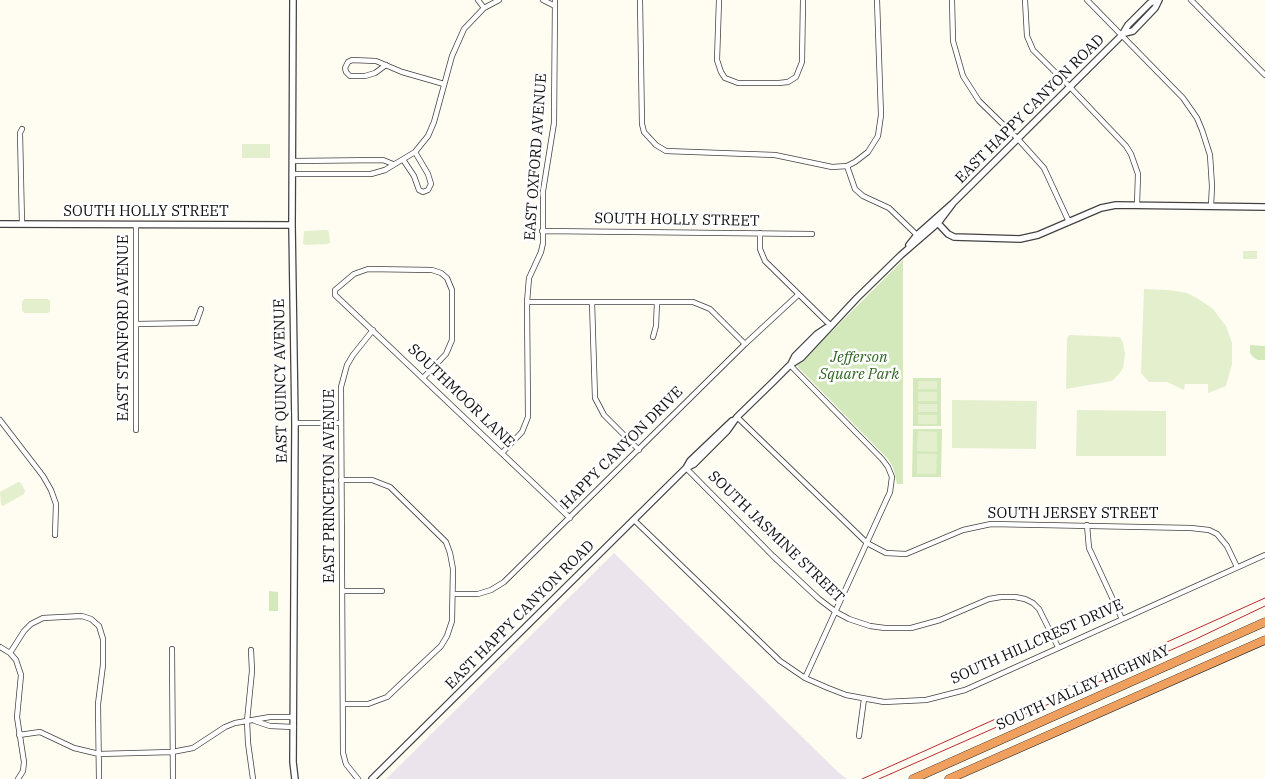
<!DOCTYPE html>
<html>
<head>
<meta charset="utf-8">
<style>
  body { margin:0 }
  canvas { display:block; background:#fffcf2 }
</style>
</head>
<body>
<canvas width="1265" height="779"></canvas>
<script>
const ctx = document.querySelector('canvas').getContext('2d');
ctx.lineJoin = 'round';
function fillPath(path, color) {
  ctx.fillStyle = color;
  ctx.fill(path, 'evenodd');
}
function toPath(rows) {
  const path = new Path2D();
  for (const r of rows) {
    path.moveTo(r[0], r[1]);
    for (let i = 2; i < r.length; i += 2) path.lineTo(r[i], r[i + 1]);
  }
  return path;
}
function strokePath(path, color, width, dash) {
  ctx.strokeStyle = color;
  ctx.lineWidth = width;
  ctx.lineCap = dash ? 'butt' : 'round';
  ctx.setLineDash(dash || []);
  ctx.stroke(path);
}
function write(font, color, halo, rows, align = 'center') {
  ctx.font = font + ' "IBM Plex Serif",serif';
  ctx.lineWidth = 5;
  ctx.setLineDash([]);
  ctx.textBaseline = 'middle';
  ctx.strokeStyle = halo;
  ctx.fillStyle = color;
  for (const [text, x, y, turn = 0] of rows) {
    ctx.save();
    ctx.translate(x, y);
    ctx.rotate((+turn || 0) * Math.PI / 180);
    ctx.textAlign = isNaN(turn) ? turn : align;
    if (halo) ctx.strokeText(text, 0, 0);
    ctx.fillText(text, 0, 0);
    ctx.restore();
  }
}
const industrial = toPath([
  [614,553,838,772,847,779,386,779]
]);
const green = toPath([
  [903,260,903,484,897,484,893,467,888,459,797,366],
  [1250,345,1265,346,1265,360,1258,360,1253,357,1250,353],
  [913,378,941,378,941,426,913,426],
  [913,429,942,429,941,477,912,477],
  [269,591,278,592,278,611,269,611]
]);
const pitch = toPath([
  [242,144,270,144,270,158,242,158],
  [327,230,329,232,330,242,328,244,305,245,303,243,304,231],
  [1243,251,1257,251,1257,259,1243,259],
  [1144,289,1169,290,1187,293,1197,298,1213,309,1226,326,1232,343,1232,364,1226,386,1208,393,1208,384,1185,384,1184,390,1167,382,1149,382,1141,373],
  [24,299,48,299,50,301,50,311,48,313,24,313,22,310,22,302],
  [1069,335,1120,337,1123,343,1125,354,1123,368,1119,374,1112,381,1066,389,1067,339],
  [918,381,937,381,937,389,918,389],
  [918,392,937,392,937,401,918,401],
  [952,400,1037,401,1036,449,952,448],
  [918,404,937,404,937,412,918,412],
  [1077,410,1166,411,1166,456,1076,456],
  [918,415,937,415,937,424,918,424],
  [918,431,937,432,937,452,917,451],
  [917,454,937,454,936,474,917,474],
  [18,482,21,483,25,491,24,494,3,506,1,505,0,492]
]);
const minor = toPath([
  [478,0,484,8],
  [543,0,555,6],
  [640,0,642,124,644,132,656,145,666,151,775,155,832,167,847,166,855,162,868,152,878,136,881,115,877,0],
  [719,0,717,60,721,72,725,78,738,83,779,83,788,82,796,77,802,62,803,0],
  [952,0,953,41,963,76,979,101,1018,139,1044,168,1069,222],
  [1025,0,1027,36,1033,50,1070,87,1126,146,1131,154,1138,174,1137,205],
  [1087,0,1183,98,1197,118,1202,130,1210,155,1212,186,1211,206],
  [1191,0,1265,75],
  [386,65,375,73,365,76,350,76,346,72,345,68,348,62,352,60,376,61,402,72,444,84],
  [292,161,383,160,393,164],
  [404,161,414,176,419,190,423,192,428,190,431,184,428,174,415,152],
  [847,166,855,189,863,196,889,208,919,237],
  [292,174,371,174,385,170,415,152,428,136,434,122,452,56,464,29,484,8,499,0],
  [22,224,20,133,22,129],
  [542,231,812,234],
  [760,233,760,249,765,261,830,325],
  [527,302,693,302,710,309,745,344],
  [592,302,595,398,604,415,639,450],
  [136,324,196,323,201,309],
  [653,337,656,326,657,302],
  [790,365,882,459,888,467,892,477,890,492,805,678],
  [423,378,446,354,452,340,452,290,447,278,441,273,432,270,368,269,354,274,335,290,335,295,570,518],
  [737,417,867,543,886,553,906,554,963,530,991,524,1191,528,1209,530,1217,534,1227,546,1237,567],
  [0,420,43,476,51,490,56,504,55,535],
  [295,423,341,423],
  [136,430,136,225],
  [502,453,522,432,528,417,527,302,529,278,541,252,543,243,543,191,554,123,555,0],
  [686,468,773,556,819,599,836,612,849,619,870,626,885,628,911,628,940,620,989,599,1001,597,1015,597,1025,599,1033,603,1039,609,1058,647],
  [341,480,372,480,390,487,446,542,450,553,453,569,452,621,447,636,441,646,387,697,368,704,343,704],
  [634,520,780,661,805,678,828,688,846,695,884,702,926,700,965,690,1265,555],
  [1087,525,1089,548,1122,619],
  [343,591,382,591],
  [453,594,478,594,491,590,504,582,745,344,798,295],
  [0,647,10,653,16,660,21,675,17,717,24,762,23,771,18,779],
  [172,649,173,779],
  [251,650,252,671,247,721,248,743,253,779],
  [10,653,24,631,31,624,43,618,82,616,91,619,99,626,103,639,103,665,98,704,99,779],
  [255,721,270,726,294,727],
  [19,735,40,732,74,748,99,754,172,752,193,748,225,727,235,723,270,717,293,717],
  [859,736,864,699],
  [358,779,346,764,343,753,341,387,347,365,353,355,373,330]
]);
const tertiary = toPath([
  [293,0,292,225,295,423,293,762,295,779],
  [1125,33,1133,31,1155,8,1159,0],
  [935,220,948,234,954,237,1020,239,1038,235,1101,208,1116,205,1265,207],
  [0,224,292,225],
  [909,245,917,235,953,203,1122,35,1128,25,1150,3,1156,0],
  [791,364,795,356,817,334,826,328],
  [686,468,690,461,732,421],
  [372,779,686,468,694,464,727,431,737,417,773,382,790,365,801,358,857,298,901,255,938,223,953,203]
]);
const motorway = toPath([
  [913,779,1265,622],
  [949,779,1265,640]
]);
const tram = toPath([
  [862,779,1265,598],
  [879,779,1196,639,1265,606]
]);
const streetNames = [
  ["EAST HAPPY CANYON ROAD",1030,109,-45],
  ["EAST OXFORD AVENUE",536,157,-86],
  ["SOUTH HOLLY STREET",146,212],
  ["SOUTH HOLLY STREET",677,220,1],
  ["EAST STANFORD AVENUE",124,328,-90],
  ["EAST QUINCY AVENUE",281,381,-91],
  ["SOUTHMOOR LANE",461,396,44],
  ["HAPPY CANYON DRIVE",622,448,-45],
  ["EAST PRINCETON AVENUE",330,486,-90],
  ["SOUTH JERSEY STREET",1073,514],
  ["SOUTH JASMINE STREET",776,537,44],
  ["EAST HAPPY CANYON ROAD",520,615,-45],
  ["SOUTH HILLCREST DRIVE",1037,642,-24],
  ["SOUTH VALLEY HIGHWAY",1083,688,-24]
];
const parkNames = [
  ["Jefferson",859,358],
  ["Square Park",859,375]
];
fillPath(industrial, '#ece4ed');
fillPath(green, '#d3e9bc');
fillPath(pitch, '#e4f0cd');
strokePath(minor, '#424242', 6);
strokePath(tertiary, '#424242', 8);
strokePath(motorway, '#202020', 9);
strokePath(minor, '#fff', 4.5);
strokePath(tertiary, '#fff', 5.5);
strokePath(motorway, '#f0a05e', 8);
strokePath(tram, '#bc2a32', 1);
write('15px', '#0f0f0f', '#fff', streetNames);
write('italic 15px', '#2f6620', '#fff', parkNames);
</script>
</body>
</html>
